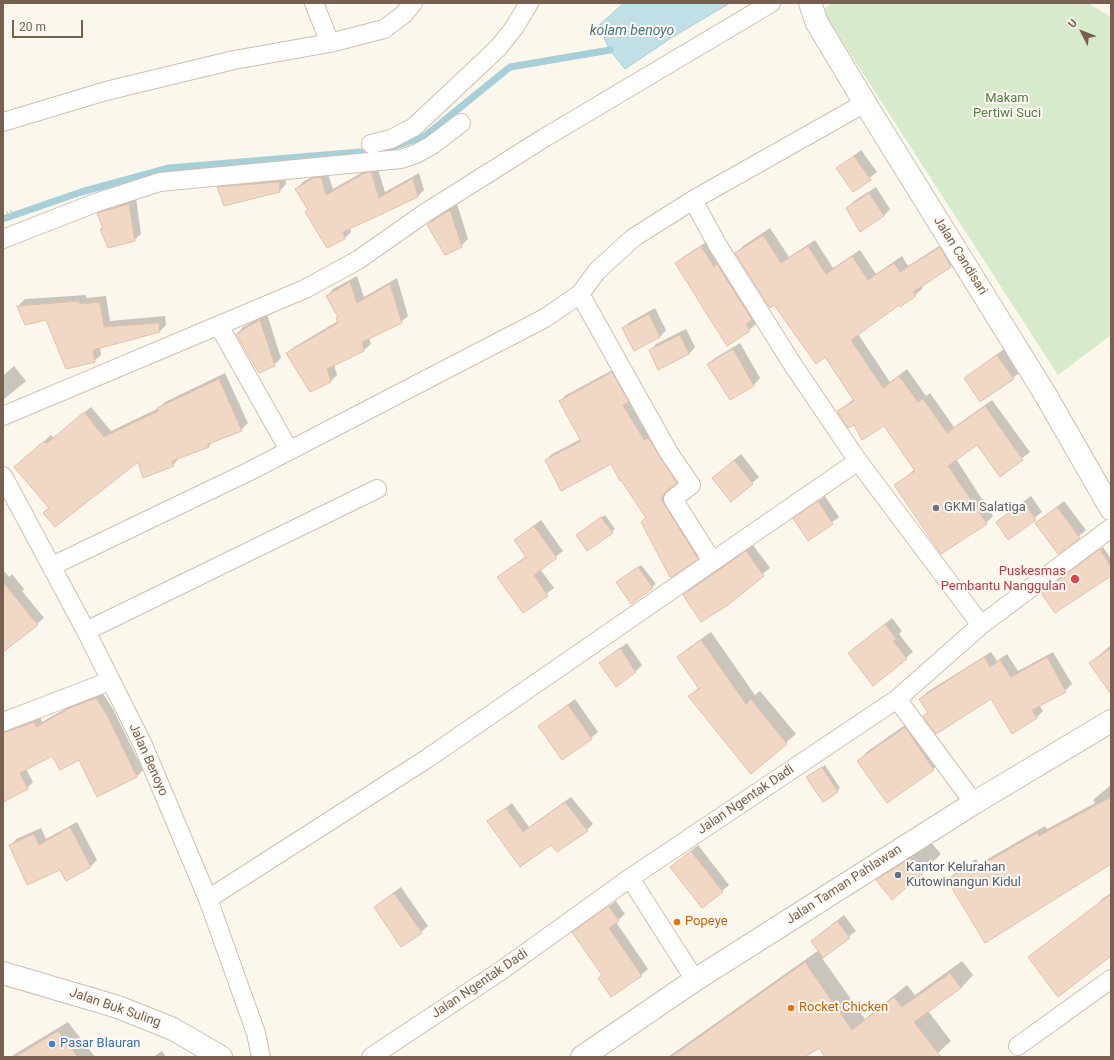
<!DOCTYPE html>
<html>
<head>
<meta charset="utf-8">
<style>
  body { margin:0 }
  #map { position:relative; width:1114px; height:1060px; overflow:hidden; background:#fcf7ed; font-family:Roboto,sans-serif }
  canvas { display:block }
  .frame { position:absolute; inset:0; border:4px solid #785f4f; pointer-events:none }
  .north { position:absolute; left:1062px; top:12px; width:40px; height:40px; -webkit-text-stroke:3px #fefaf3; paint-order:stroke; rotate:312deg; font-size:11px; font-weight:700; line-height:16px; text-align:center; color:#785f4f }
  .north::after { content:''; display:block; margin:auto; width:14px; height:18px; background:#785f4f; clip-path:polygon(50% 0,100% 100%,50% 72%,0 100%) }
  .scale { position:absolute; left:12px; top:20px; width:71px; height:18px; box-sizing:border-box; border:2px solid #785f4f; border-top:0; padding-left:5px; font-size:12px; line-height:14px; white-space:nowrap; color:#785f4f; -webkit-text-stroke:3px #fefaf3; paint-order:stroke }
</style>
</head>
<body>
<div id="map">
<canvas width="1114" height="1060"></canvas>
<div class="frame"></div>
<div class="north">U</div>
<div class="scale">20 m</div>
</div>
<script>
const ctx = document.querySelector('canvas').getContext('2d');
ctx.lineJoin = 'round';
function fillPath(path, color) {
  ctx.fillStyle = color;
  ctx.fill(path, 'evenodd');
}
function toPath(rows) {
  const path = new Path2D();
  for (const r of rows) {
    path.moveTo(r[0], r[1]);
    for (let i = 2; i < r.length; i += 2) path.lineTo(r[i], r[i + 1]);
  }
  return path;
}
function strokePath(path, color, width, dash) {
  ctx.strokeStyle = color;
  ctx.lineWidth = width;
  ctx.lineCap = dash ? 'butt' : 'round';
  ctx.setLineDash(dash || []);
  ctx.stroke(path);
}
function write(font, color, halo, rows, align = 'center') {
  ctx.font = font + ' Roboto,sans-serif';
  ctx.lineWidth = 4;
  ctx.setLineDash([]);
  ctx.textBaseline = 'middle';
  ctx.strokeStyle = halo;
  ctx.fillStyle = color;
  for (const [text, x, y, turn = 0] of rows) {
    ctx.save();
    ctx.translate(x, y);
    ctx.rotate((+turn || 0) * Math.PI / 180);
    ctx.textAlign = isNaN(turn) ? turn : align;
    if (halo) ctx.strokeText(text, 0, 0);
    ctx.fillText(text, 0, 0);
    ctx.restore();
  }
}
const green = toPath([
  [832,3,1088,3,1111,17,1111,335,1058,375,822,10]
]);
const water = toPath([
  [624,3,730,3,671,38,625,69,610,50,598,26,624,3]
]);
const shadow = toPath([
  [861,150,877,172,853,191,837,169],
  [377,166,385,192,419,173,424,190,418,196,350,228,351,232,345,238,309,210,296,189,303,182,321,172,327,171,333,189,372,167],
  [285,176,286,184,280,191,218,187,225,181],
  [876,187,890,209,884,216,847,208,854,201],
  [136,198,141,234,134,240,101,229,103,227,98,214,105,207],
  [457,204,468,239,461,246,428,225,434,218],
  [770,228,789,257,815,240,833,268,860,250,876,274,902,256,908,266,947,241,958,259,951,266,921,285,923,288,915,295,900,305,899,304,858,334,890,382,907,369,926,396,930,393,954,427,992,400,1030,452,1000,475,978,444,956,459,993,516,986,523,896,485,915,469,884,425,854,423,838,411,854,399,825,355,774,304,736,253,743,246],
  [708,241,758,313,753,318,756,324,749,330,677,263,683,257],
  [357,276,364,297,397,278,408,316,401,322,369,338,371,344,364,350,334,364,337,375,331,381,310,391,287,353,294,347,338,321,339,316,327,296,333,289],
  [86,295,86,298,106,296,110,321,165,316,166,325,160,331,100,347,101,355,94,361,47,318,18,306,25,299],
  [655,308,666,330,660,337,623,328,630,322],
  [267,314,281,358,274,365,237,334,243,327],
  [686,329,695,347,689,354,650,351,656,344],
  [740,343,760,378,754,385,730,399,708,364,715,358],
  [1004,349,1020,372,1013,378,981,401,965,378],
  [14,366,26,381,3,400,3,376],
  [618,367,682,476,671,486,667,492,704,552,671,576,642,522,647,517,611,462,546,460,552,454,581,439,560,401,566,395],
  [225,373,248,423,241,430,214,440,209,446,180,457,173,465,138,460,50,507,22,461,51,435,54,438,91,407,111,431,159,408,165,402],
  [741,454,759,477,752,483,713,478],
  [825,496,839,517,809,540,795,519],
  [1031,496,1042,512,1008,538,997,522],
  [1064,501,1086,530,1059,553,1036,523],
  [605,515,615,529,587,550,580,532],
  [541,520,563,551,540,569,554,588,523,612,499,577,526,556,516,540],
  [753,545,770,568,701,621,684,595,691,588],
  [1103,547,1111,559,1111,575,1046,590],
  [641,565,656,584,631,602,621,580],
  [3,570,9,577,12,574,24,589,22,591,44,618,7,648,3,643],
  [892,618,902,631,899,634,913,652,906,658,849,653],
  [711,632,755,695,760,691,796,734,751,772,690,696,699,687,678,658,687,649],
  [627,643,642,665,636,671,600,663],
  [1111,645,1111,685,1090,663],
  [991,652,997,661,1007,654,1018,671,1053,652,1072,684,1065,691,1039,705,1043,711,1037,717,991,698,924,716,928,712,920,699,927,692],
  [102,692,113,709,143,770,137,776,79,759,53,755,26,769,33,782,27,788,3,801,3,732,6,729,40,716,42,722,77,702],
  [575,699,598,732,591,738,540,726],
  [915,718,943,759,933,769,858,761,868,751],
  [825,765,840,788,837,791,810,775],
  [1111,785,1111,866,1110,864,948,880,956,872,976,859,979,864,1045,826,1047,829,1095,803,1093,800],
  [571,797,593,824,587,830,552,843,489,821,512,803,529,827],
  [77,822,97,860,91,866,67,880,61,869,10,846,16,839,41,828,46,839],
  [929,840,941,854,922,872,877,880,896,862],
  [698,845,729,885,722,891,671,867],
  [401,887,428,926,421,932,375,907],
  [1111,893,1111,911,1095,907,1102,899],
  [616,901,625,914,616,922,648,969,641,975,602,975,574,932],
  [1092,908,1111,935,1111,955,1029,958],
  [844,915,856,931,822,958,865,1019,907,985,915,995,962,961,973,975,961,988,928,1011,951,1041,938,1053,933,1057,827,1057,819,1046,804,1057,668,1057,819,950,812,941],
  [68,1022,95,1057,10,1057],
  [162,1051,166,1057,153,1057]
]);
const stream = toPath([
  [3,219,81,192,169,168,384,150,425,136,510,67,610,50]
]);
const building = toPath([
  [854,156,871,180,853,192,836,168,854,156],
  [371,172,379,198,413,178,418,197,343,232,345,239,327,248,305,212,308,210,295,189,314,178,321,177,326,195,365,173,371,172],
  [279,182,280,192,224,206,217,187,279,182],
  [869,193,884,216,860,232,846,208,869,193],
  [129,204,135,241,108,248,100,229,103,229,97,213,129,204],
  [450,210,462,247,445,255,427,225,450,210],
  [763,235,781,263,808,246,826,274,852,256,868,280,894,263,900,272,940,247,951,267,913,292,916,296,900,307,899,305,851,340,883,388,899,376,918,402,923,399,947,433,985,406,1023,460,1000,477,977,445,948,466,987,524,941,554,894,485,915,471,884,426,862,440,854,425,848,428,837,411,854,401,825,357,816,364,774,305,770,308,735,253,763,235],
  [701,246,714,267,717,264,752,320,746,324,750,331,727,346,675,263,701,246],
  [350,282,357,303,390,284,402,323,362,342,364,351,327,369,331,382,310,392,286,353,338,323,336,318,338,317,326,296,350,282],
  [79,301,80,304,100,302,104,327,159,323,160,332,93,350,95,362,66,369,46,320,25,325,17,306,79,301],
  [649,314,660,337,634,351,622,328,649,314],
  [260,320,275,366,259,373,236,334,260,320],
  [680,335,689,354,658,370,649,350,680,335],
  [733,349,754,386,730,400,707,364,733,349],
  [997,355,1014,379,980,402,964,378,997,355],
  [612,372,629,402,623,405,644,440,648,438,677,483,666,491,661,499,698,559,672,577,670,577,641,522,646,518,621,480,620,481,611,464,561,491,545,460,581,441,559,401,612,372],
  [219,379,242,431,208,444,209,447,172,461,174,466,143,478,138,462,55,527,43,513,49,508,14,467,44,441,46,444,84,412,104,437,158,411,157,408,219,379],
  [734,460,753,484,731,502,712,478,734,460],
  [818,501,833,524,808,541,793,518,818,501],
  [1024,502,1036,520,1008,540,996,522,1024,502],
  [1057,507,1080,538,1058,554,1035,523,1057,507],
  [601,517,613,533,587,551,576,535,601,517],
  [534,526,557,558,534,575,548,596,523,613,497,577,526,557,514,540,534,526],
  [1100,549,1111,567,1111,576,1055,613,1041,593,1100,549],
  [746,551,764,576,728,605,701,622,683,595,746,551],
  [638,567,653,588,631,604,616,582,638,567],
  [3,582,38,625,3,652,3,582],
  [885,624,896,639,893,641,907,659,873,686,848,653,885,624],
  [701,640,746,704,751,699,787,744,751,774,688,696,699,689,677,657,701,640],
  [620,648,636,672,616,687,599,663,620,648],
  [1111,648,1111,694,1089,663,1111,648],
  [984,657,990,667,1000,660,1011,677,1047,657,1066,692,1032,710,1037,718,1012,734,991,699,936,734,923,716,928,713,919,699,984,657],
  [96,698,107,715,137,777,97,797,79,760,60,770,52,756,20,773,28,789,3,802,3,733,34,722,36,727,70,708,96,698],
  [568,705,592,739,562,760,538,726,568,705],
  [905,727,934,770,887,803,857,761,905,727],
  [822,767,838,792,823,802,806,777,822,767],
  [1111,797,1111,864,985,943,947,880,968,866,971,871,1037,833,1039,836,1111,797],
  [565,802,588,831,557,852,551,845,520,867,487,821,506,808,523,832,565,802],
  [70,827,91,867,66,881,60,870,27,885,9,845,34,834,39,845,70,827],
  [691,851,723,892,702,908,670,867,691,851],
  [910,858,923,873,892,900,876,880,910,858],
  [394,893,422,933,401,947,374,907,394,893],
  [1111,894,1111,956,1058,997,1028,957,1111,894],
  [609,906,619,921,609,928,642,976,611,997,598,978,602,975,572,932,609,906],
  [837,921,850,938,823,958,811,941,837,921],
  [805,962,852,1030,894,997,902,1007,950,973,961,988,914,1022,941,1057,825,1057,819,1048,805,1057,671,1057,805,962],
  [58,1031,78,1057,15,1057,58,1031]
]);
const path = toPath([
  [3,214,14,210]
]);
const minor = toPath([
  [314,3,330,43],
  [3,122,106,91,234,60,330,43,384,29,403,15,413,3],
  [371,144,391,139,414,127,498,48,514,28,529,3],
  [693,200,717,244,793,365,858,461,981,625],
  [3,239,95,203,160,182,401,159,416,154,432,145,461,123],
  [580,294,669,453,691,485,673,499,712,561],
  [219,326,289,450],
  [3,416,305,289,358,260,425,213,544,138,771,3],
  [3,476,86,631,143,745,208,899,256,1033,261,1057],
  [52,566,250,471,545,318,580,294,597,271,633,238,693,200,865,103],
  [86,631,377,489],
  [897,699,974,803],
  [3,722,110,681],
  [630,878,695,980],
  [208,899,428,758,858,461],
  [1018,1046,1111,979],
  [371,1057,502,970,630,878,897,699,981,625,1111,528]
]);
const tertiary = toPath([
  [810,3,817,23,865,103,1045,394,1111,509],
  [3,973,118,1007,173,1029,221,1057],
  [582,1057,695,980,974,803,1111,721]
]);
const markers = [
  [936,508,4,"#6b7280"],
  [1075,579,5,"#e0444e"],
  [898,875,4,"#5c6f8a"],
  [677,922,4,"#e8710a"],
  [791,1008,4,"#e8710a"],
  [52,1044,4,"#3f7fe0"]
];
const parkNames = [
  ["Makam",1007,99],
  ["Pertiwi Suci",1007,114]
];
const streetNames = [
  ["Jalan Candisari",960,256,58],
  ["Jalan Benoyo",148,760,66],
  ["Jalan Ngentak Dadi",746,800,-34],
  ["Jalan Taman Pahlawan",844,885,-33],
  ["Jalan Ngentak Dadi",480,984,-34],
  ["Jalan Buk Suling",115,1008,19]
];
const worshipNames = [
  ["GKMI Salatiga",944,508]
];
const healthNames = [
  ["Puskesmas",1066,572],
  ["Pembantu Nanggulan",1066,587]
];
const serviceNames = [
  ["Kantor Kelurahan",906,868],
  ["Kutowinangun Kidul",906,883]
];
const foodNames = [
  ["Popeye",685,922],
  ["Rocket Chicken",799,1008]
];
const shopNames = [
  ["Pasar Blauran",60,1044]
];
const waterNames = [
  ["kolam benoyo",632,31]
];
fillPath(green, '#d7eacb');
fillPath(water, '#c1e0e6');
strokePath(water, '#a7cfd7', 1);
fillPath(shadow, '#0003');
strokePath(stream, '#a7cfd7', 7);
fillPath(building, '#f1d8c5');
strokePath(building, '#e3bfa6', 1);
strokePath(minor, '#cfbfb1', 20);
strokePath(tertiary, '#cfbfb1', 24);
strokePath(path, '#d6bba7', 2.5, [1, 3]);
strokePath(minor, '#fff', 18);
strokePath(tertiary, '#fff', 22);
for (const [x, y, r, color] of markers) {
  const dot = new Path2D();
  dot.arc(x, y, r, 0, 2 * Math.PI);
  ctx.fillStyle = color;
  ctx.fill(dot);
  strokePath(dot, '#fefaf3', 1.5);
}
write('13px', '#557d47', '#fefaf3', parkNames);
write('13px', '#785f4f', '#fefaf3', streetNames);
write('13px', '#5b616d', '#fefaf3', worshipNames, 'left');
write('13px', '#be3a42', '#fefaf3', healthNames, 'right');
write('13px', '#4e5e75', '#fefaf3', serviceNames, 'left');
write('13px', '#c56008', '#fefaf3', foodNames, 'left');
write('13px', '#366cbe', '#fefaf3', shopNames, 'left');
write('italic 14px', '#467783', '#fefaf3', waterNames);
</script>
</body>
</html>
